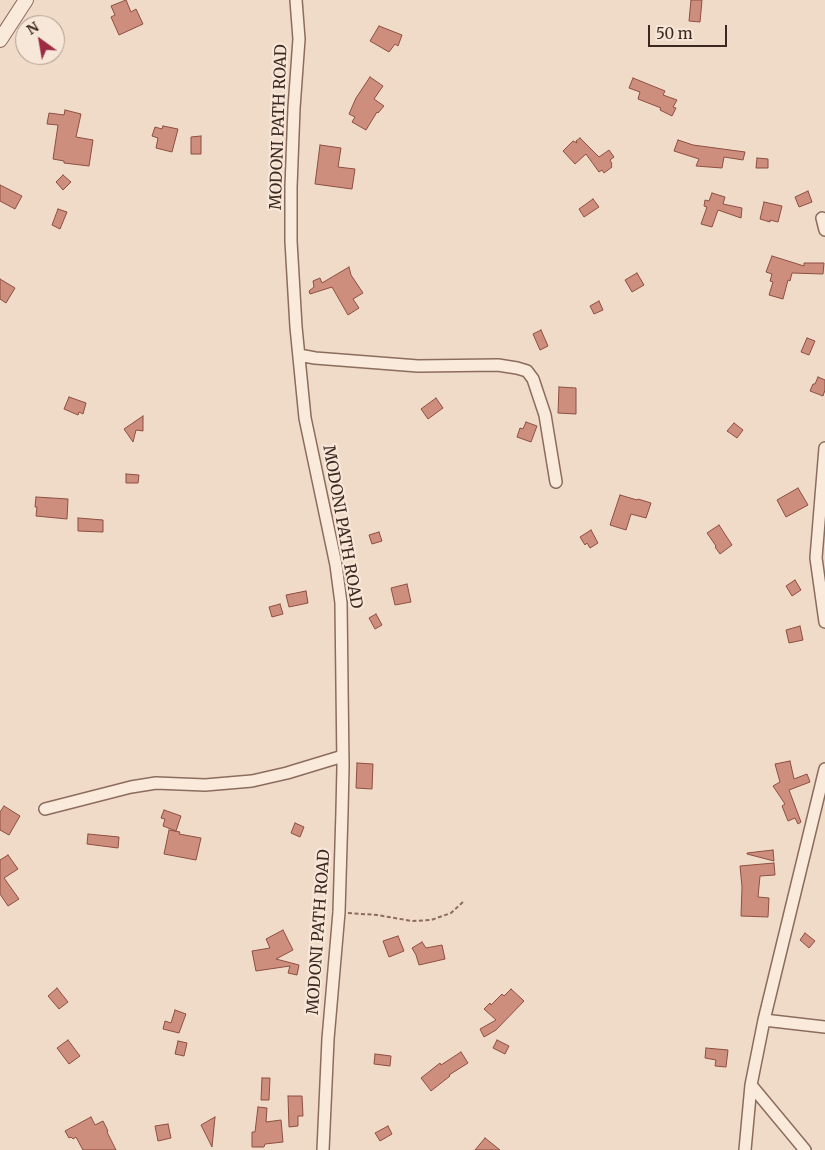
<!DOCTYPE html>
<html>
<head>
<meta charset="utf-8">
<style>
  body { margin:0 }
  #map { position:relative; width:825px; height:1150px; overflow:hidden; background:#f0dbc8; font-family:Merriweather,serif }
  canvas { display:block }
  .north { position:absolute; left:15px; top:15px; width:50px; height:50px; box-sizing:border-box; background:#f7e7d8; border:1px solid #ac9b8e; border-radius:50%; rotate:328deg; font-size:14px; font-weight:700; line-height:20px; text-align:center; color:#3c2820 }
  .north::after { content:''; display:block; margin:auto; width:18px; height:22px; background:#9d2b44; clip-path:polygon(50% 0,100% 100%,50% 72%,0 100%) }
  .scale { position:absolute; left:648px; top:25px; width:79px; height:22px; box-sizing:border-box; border:2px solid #3c2820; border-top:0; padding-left:6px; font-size:15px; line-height:18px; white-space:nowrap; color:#3c2820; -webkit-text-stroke:4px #f7e7d8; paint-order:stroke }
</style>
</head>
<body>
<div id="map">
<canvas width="825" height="1150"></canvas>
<div class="north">N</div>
<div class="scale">50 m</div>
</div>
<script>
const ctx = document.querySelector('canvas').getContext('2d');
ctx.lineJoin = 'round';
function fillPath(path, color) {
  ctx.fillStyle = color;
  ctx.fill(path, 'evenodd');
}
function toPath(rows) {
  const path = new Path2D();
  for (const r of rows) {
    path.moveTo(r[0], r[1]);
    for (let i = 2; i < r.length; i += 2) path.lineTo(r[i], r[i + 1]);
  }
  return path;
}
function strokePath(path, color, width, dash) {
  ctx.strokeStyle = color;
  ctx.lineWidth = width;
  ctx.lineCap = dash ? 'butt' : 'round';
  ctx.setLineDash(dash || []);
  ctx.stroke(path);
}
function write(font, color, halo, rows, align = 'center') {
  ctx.font = font + ' Merriweather,serif';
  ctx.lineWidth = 4.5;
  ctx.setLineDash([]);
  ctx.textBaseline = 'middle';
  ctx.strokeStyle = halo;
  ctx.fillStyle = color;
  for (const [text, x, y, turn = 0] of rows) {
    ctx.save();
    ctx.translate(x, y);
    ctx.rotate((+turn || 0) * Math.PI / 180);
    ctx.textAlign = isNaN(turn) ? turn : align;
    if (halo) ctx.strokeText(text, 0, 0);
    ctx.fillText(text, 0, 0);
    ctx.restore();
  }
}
const building = toPath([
  [126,0,131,12,136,9,143,24,119,35,111,17,115,15,111,6,126,0],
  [691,0,702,0,700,22,689,21,691,0],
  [379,26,402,35,398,46,395,44,389,52,370,41,379,26],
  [370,77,383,86,374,99,384,106,378,113,377,112,366,130,352,122,355,117,349,114,356,98,370,77],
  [633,78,665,91,663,95,677,100,673,107,676,108,672,116,660,110,661,108,638,99,640,92,629,88,633,78],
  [65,110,81,114,76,137,93,140,89,166,64,163,64,161,53,159,58,125,47,124,49,113,64,115,65,110],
  [163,126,178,129,172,152,156,148,158,138,152,136,155,127,162,129,163,126],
  [201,136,201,154,191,154,191,137,201,136],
  [580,138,599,157,609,150,614,157,610,160,612,164,611,165,612,167,604,173,602,170,599,172,586,154,575,164,563,151,573,141,577,143,576,141,580,138],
  [678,140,693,145,745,152,743,160,724,157,722,168,696,166,699,159,674,151,678,140],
  [320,145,341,148,338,167,355,169,352,189,315,184,320,145],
  [757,158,768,159,768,168,756,168,757,158],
  [63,175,71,182,63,190,56,182,63,175],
  [0,185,22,196,15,209,0,201,0,185],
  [808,191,812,202,799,207,795,197,808,191],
  [712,193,725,197,723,204,742,208,741,218,718,210,712,227,701,224,707,207,704,206,705,200,709,201,712,193],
  [593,199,599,207,584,217,579,209,593,199],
  [764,202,782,206,778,222,770,220,770,222,760,219,764,202],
  [58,209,67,212,60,229,52,225,58,209],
  [772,256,804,266,804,263,824,263,823,274,792,273,790,281,788,280,783,299,769,295,773,282,770,281,772,274,766,272,772,256],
  [349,267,351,275,363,293,353,299,359,308,348,315,332,287,310,294,309,291,314,287,313,281,320,278,322,283,349,267],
  [637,273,644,285,632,292,625,280,637,273],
  [0,279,15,288,6,303,0,299,0,279],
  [599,301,603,310,594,314,590,306,599,301],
  [541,330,548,346,540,350,533,334,541,330],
  [807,338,815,341,809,355,801,352,807,338],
  [818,377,825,380,825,390,823,396,810,391,813,384,815,384,818,377],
  [559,387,576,388,576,414,558,413,559,387],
  [69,397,86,403,83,414,79,412,78,415,64,409,69,397],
  [436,398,443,408,428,419,421,409,436,398],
  [143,416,143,431,136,430,133,442,124,429,143,416],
  [526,422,537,426,531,442,517,437,520,428,523,429,526,422],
  [734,423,743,430,737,438,727,431,734,423],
  [126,474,139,475,138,483,126,483,126,474],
  [798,488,808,505,786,517,777,500,798,488],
  [620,495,637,500,638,499,651,503,646,518,631,514,626,530,610,525,620,495],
  [36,497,68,499,67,519,36,516,37,507,35,507,36,497],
  [78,518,103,520,103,532,78,531,78,518],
  [719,525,732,545,720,554,715,547,716,546,707,533,719,525],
  [591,530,598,543,590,548,587,543,585,545,580,537,591,530],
  [379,532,382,541,372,544,369,535,379,532],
  [795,580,801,590,792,596,786,586,795,580],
  [407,584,411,602,395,605,391,588,407,584],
  [306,591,308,603,289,607,286,595,306,591],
  [280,604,283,614,272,617,269,607,280,604],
  [376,614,382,625,375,629,369,618,376,614],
  [800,626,803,640,789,643,786,630,800,626],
  [790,761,794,779,807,774,810,782,789,790,801,822,798,824,795,818,788,821,782,806,785,804,773,786,780,782,775,764,790,761],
  [357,763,373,764,372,789,356,788,357,763],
  [4,806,20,816,9,835,0,830,0,812,4,806],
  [164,810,181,816,176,831,163,826,165,819,161,818,164,810],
  [295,823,304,827,300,837,291,833,295,823],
  [169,830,180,832,179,834,201,838,196,860,164,854,169,830],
  [88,834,119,837,118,848,87,844,88,834],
  [773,850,774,861,747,854,747,853,773,850],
  [8,855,18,869,4,878,19,899,8,906,0,894,0,860,8,855],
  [774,863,775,875,760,876,758,897,769,898,768,917,741,916,742,887,740,866,774,863],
  [283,930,293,950,276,959,299,965,297,975,288,973,290,966,256,971,252,951,270,948,266,939,283,930],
  [805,933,815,941,809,948,800,940,805,933],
  [398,936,404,951,389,957,383,941,398,936],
  [422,942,426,948,442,945,445,959,419,965,416,955,412,948,422,942],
  [57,988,68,1002,59,1009,48,996,57,988],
  [511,989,524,1001,496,1030,484,1037,480,1029,496,1020,484,1009,490,1003,491,1005,502,994,504,996,511,989],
  [175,1010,186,1014,179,1033,163,1029,165,1021,171,1023,175,1010],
  [68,1040,80,1056,69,1064,57,1048,68,1040],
  [497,1040,509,1046,505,1054,493,1048,497,1040],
  [178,1041,187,1043,184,1056,175,1054,178,1041],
  [706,1048,728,1050,726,1067,715,1066,716,1060,705,1058,706,1048],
  [461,1052,468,1063,449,1075,450,1076,431,1091,421,1078,440,1063,441,1065,461,1052],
  [375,1054,391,1056,390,1066,374,1064,375,1054],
  [262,1078,270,1078,269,1100,261,1100,262,1078],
  [288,1096,302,1096,303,1116,298,1116,298,1126,289,1127,288,1096],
  [258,1107,267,1108,266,1122,281,1120,283,1142,265,1144,264,1147,252,1147,252,1132,255,1132,258,1107],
  [91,1117,95,1125,103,1121,108,1131,107,1132,116,1150,83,1150,76,1137,73,1139,71,1137,69,1138,65,1131,91,1117],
  [215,1117,212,1147,201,1125,215,1117],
  [168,1124,171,1138,158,1141,155,1126,168,1124],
  [388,1126,392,1134,380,1141,375,1133,388,1126],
  [485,1138,500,1150,475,1150,485,1138]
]);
const path = toPath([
  [348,913,377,915,412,921,431,920,451,913,464,901]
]);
const minor = toPath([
  [296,0,299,39,294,108,291,187,291,241,296,327,305,418,336,565,341,603,343,767,342,811,339,912,328,1039,323,1150],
  [822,218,825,230],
  [299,355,315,358,418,366,498,365,517,368,527,371,533,379,545,415,556,482],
  [825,448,816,558,825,622],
  [45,809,131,787,156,783,205,785,252,781,287,773,343,756],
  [764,1020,825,1027],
  [751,1085,805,1150],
  [745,1150,751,1085,764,1020,825,769]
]);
const tertiary = toPath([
  [0,40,26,0]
]);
const streetNames = [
  ["MODONI PATH ROAD",279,127,-88],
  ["MODONI PATH ROAD",342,527,80],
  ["MODONI PATH ROAD",319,932,-86]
];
fillPath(building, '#ce8e7d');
strokePath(building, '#8c4f42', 1);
strokePath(minor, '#8c6c5c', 14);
strokePath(tertiary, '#8c6c5c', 16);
strokePath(path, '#8c6c5c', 2, [4, 2.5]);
strokePath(minor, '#faeadc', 11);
strokePath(tertiary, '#faeadc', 14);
write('16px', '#3c2820', '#f7e7d8', streetNames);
</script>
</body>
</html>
